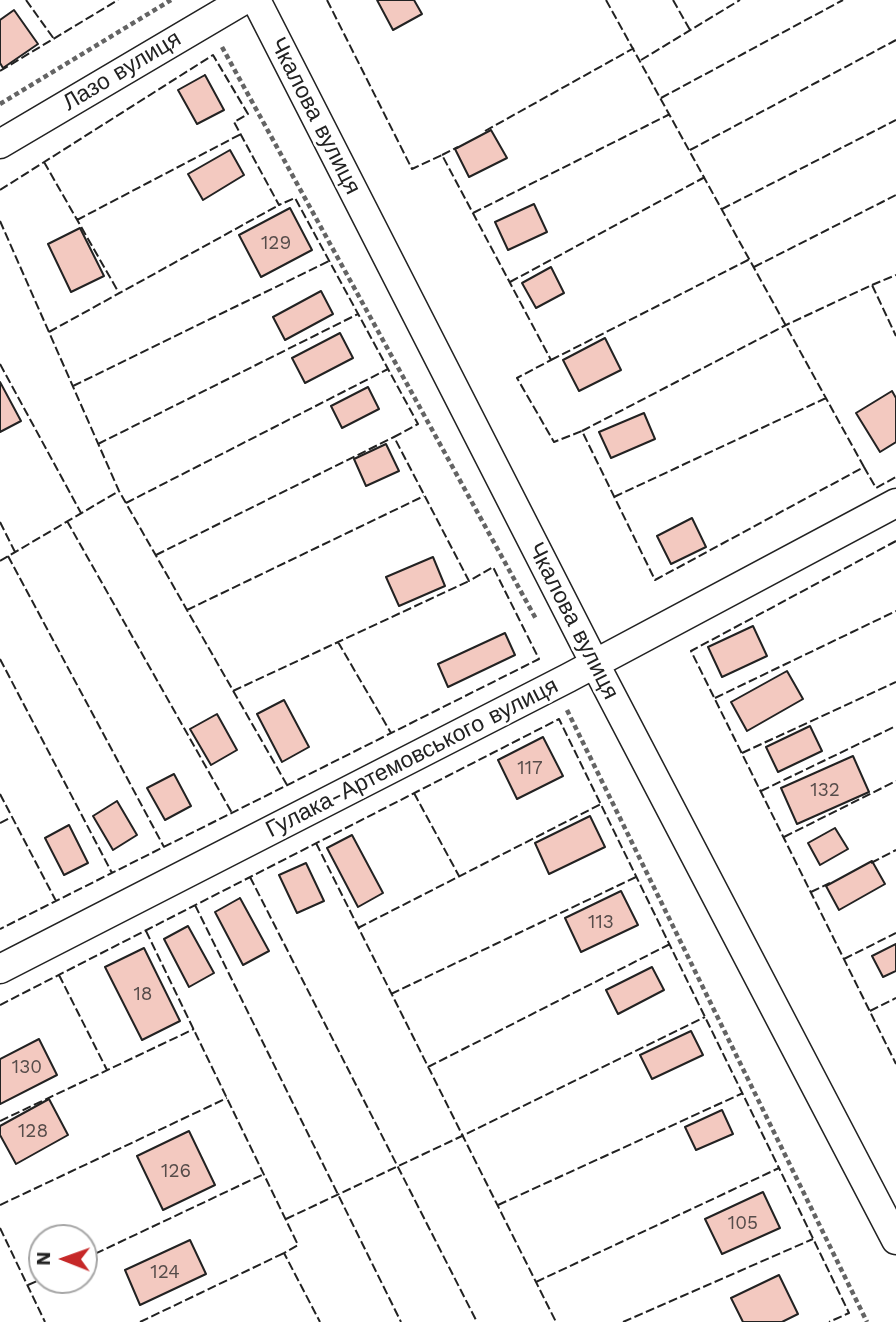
<!DOCTYPE html>
<html>
<head>
<meta charset="utf-8">
<style>
  body { margin:0 }
  #map { position:relative; width:896px; height:1322px; overflow:hidden; background:#fff; font-family:"Work Sans",sans-serif }
  canvas { display:block }
  .north { position:absolute; left:28px; top:1224px; width:70px; height:70px; box-sizing:border-box; background:#fff; border:2px solid #a7a7a7; border-radius:50%; rotate:271deg; font-size:19px; font-weight:700; line-height:28px; text-align:center; color:#222 }
  .north::after { content:''; display:block; margin:auto; width:24px; height:32px; background:#c62828; clip-path:polygon(50% 0,100% 100%,50% 72%,0 100%) }
</style>
</head>
<body>
<div id="map">
<canvas width="896" height="1322"></canvas>
<div class="north">N</div>
</div>
<script>
const ctx = document.querySelector('canvas').getContext('2d');
ctx.lineJoin = 'round';
function fillPath(path, color) {
  ctx.fillStyle = color;
  ctx.fill(path, 'evenodd');
}
function toPath(rows) {
  const path = new Path2D();
  for (const r of rows) {
    path.moveTo(r[0], r[1]);
    for (let i = 2; i < r.length; i += 2) path.lineTo(r[i], r[i + 1]);
  }
  return path;
}
function strokePath(path, color, width, dash) {
  ctx.strokeStyle = color;
  ctx.lineWidth = width;
  ctx.lineCap = dash ? 'butt' : 'round';
  ctx.setLineDash(dash || []);
  ctx.stroke(path);
}
function write(font, color, halo, rows, align = 'center') {
  ctx.font = font + ' "Work Sans",sans-serif';
  ctx.lineWidth = 5;
  ctx.setLineDash([]);
  ctx.textBaseline = 'middle';
  ctx.strokeStyle = halo;
  ctx.fillStyle = color;
  for (const [text, x, y, turn = 0] of rows) {
    ctx.save();
    ctx.translate(x, y);
    ctx.rotate((+turn || 0) * Math.PI / 180);
    ctx.textAlign = isNaN(turn) ? turn : align;
    if (halo) ctx.strokeText(text, 0, 0);
    ctx.fillText(text, 0, 0);
    ctx.restore();
  }
}
const building = toPath([
  [377,0,414,0,422,14,393,30,377,0],
  [14,10,38,44,3,68,0,63,0,20,14,10],
  [205,75,224,110,197,124,178,90,205,75],
  [491,130,507,158,469,177,455,149,491,130],
  [230,150,244,175,203,200,188,174,230,150],
  [534,204,547,232,508,250,495,222,534,204],
  [290,208,312,250,261,277,239,235,290,208],
  [80,228,104,276,71,292,48,244,80,228],
  [551,267,564,293,536,308,522,283,551,267],
  [321,291,333,314,285,340,273,317,321,291],
  [340,333,353,358,305,383,292,358,340,333],
  [605,338,621,370,579,391,563,360,605,338],
  [0,382,21,421,0,432,0,382],
  [368,387,379,409,342,428,331,406,368,387],
  [892,391,896,398,896,442,880,452,856,413,892,391],
  [644,413,655,439,611,458,599,432,644,413],
  [386,444,399,471,366,486,354,459,386,444],
  [692,518,706,547,671,564,657,536,692,518],
  [433,557,445,586,399,606,386,577,433,557],
  [753,626,767,656,722,677,708,647,753,626],
  [505,633,515,655,448,687,438,664,505,633],
  [787,671,803,699,747,731,731,702,787,671],
  [284,700,309,747,282,762,257,714,284,700],
  [217,714,237,750,211,765,190,729,217,714],
  [810,726,822,751,778,772,766,747,810,726],
  [543,737,563,776,517,799,498,760,543,737],
  [853,756,869,792,797,824,781,788,853,756],
  [174,774,191,806,165,820,147,788,174,774],
  [117,801,137,835,113,850,93,816,117,801],
  [590,816,605,847,549,874,535,843,590,816],
  [69,825,88,863,64,875,45,838,69,825],
  [835,828,848,849,820,865,808,843,835,828],
  [352,835,383,893,358,907,327,848,352,835],
  [872,861,885,884,839,910,826,886,872,861],
  [306,863,324,901,297,913,279,875,306,863],
  [621,891,638,925,581,952,565,918,621,891],
  [240,898,269,951,243,965,215,912,240,898],
  [188,926,214,973,189,987,164,939,188,926],
  [896,944,896,971,883,977,872,956,896,944],
  [144,948,180,1021,142,1040,105,967,144,948],
  [652,967,664,990,618,1014,606,990,652,967],
  [691,1031,703,1055,652,1079,640,1055,691,1031],
  [39,1039,57,1075,0,1104,0,1059,39,1039],
  [49,1099,68,1135,16,1164,0,1135,0,1126,49,1099],
  [722,1110,733,1134,696,1150,685,1127,722,1110],
  [189,1131,215,1185,163,1210,137,1156,189,1131],
  [763,1192,780,1228,722,1254,705,1219,763,1192],
  [190,1240,206,1274,140,1305,125,1270,190,1240],
  [779,1275,798,1314,782,1322,743,1322,731,1298,779,1275]
]);
const path = toPath([
  [222,47,536,619],
  [0,104,171,0],
  [567,710,867,1322]
]);
const minor = toPath([
  [256,0,595,664,896,1240],
  [0,144,244,0],
  [0,969,568,678,896,503]
]);
const fence = toPath([
  [26,0,54,39],
  [327,0,412,169,442,155,551,360,517,378,554,442,582,431,655,580,864,467,876,488,896,477],
  [606,0,864,467],
  [673,0,690,30],
  [641,60,740,0],
  [0,71,118,0],
  [661,98,843,0],
  [485,131,634,48],
  [690,150,896,40],
  [442,155,458,147],
  [44,162,119,293],
  [0,190,213,55,248,114,234,122,279,205,295,198,418,424,394,437,469,581,493,567,539,659,0,929],
  [722,209,896,120],
  [473,213,670,114],
  [77,220,241,134],
  [0,221,119,491,287,785],
  [754,267,896,195],
  [510,282,705,177],
  [872,285,896,275],
  [49,332,279,205],
  [551,360,750,259],
  [0,364,81,513],
  [73,386,329,261],
  [582,431,786,325,872,285,896,336],
  [98,444,358,314],
  [614,497,826,398],
  [126,503,388,369],
  [67,521,232,813],
  [0,522,15,552],
  [896,541,691,651,896,1064],
  [156,555,394,437],
  [8,556,164,847],
  [0,561,119,491],
  [187,610,424,496],
  [338,642,391,733],
  [0,659,112,873],
  [233,691,469,581],
  [715,698,896,611],
  [742,753,896,682],
  [761,791,896,726],
  [414,793,459,876],
  [0,794,56,901],
  [0,823,12,817],
  [784,837,896,781],
  [316,843,556,1322],
  [871,863,896,850],
  [250,877,477,1322],
  [811,892,830,883],
  [195,905,401,1322],
  [358,928,601,804],
  [146,931,298,1245,284,1253,320,1322],
  [844,959,896,933],
  [59,975,107,1070],
  [391,994,636,877],
  [0,1005,559,719,779,1168],
  [870,1011,896,998],
  [428,1067,670,944],
  [0,1121,194,1029],
  [0,1205,227,1098],
  [498,1205,743,1093],
  [286,1219,462,1136,705,1017],
  [0,1228,45,1322],
  [84,1259,264,1174],
  [536,1282,779,1168,849,1313,829,1322],
  [28,1285,42,1279],
  [140,1322,284,1253],
  [623,1322,813,1239]
]);
const numberNames = [
  ["129",276,243],
  ["117",530,768],
  ["132",825,790],
  ["113",601,922],
  ["18",143,994],
  ["130",27,1067],
  ["128",33,1131],
  ["126",176,1171],
  ["105",743,1223],
  ["124",165,1272]
];
const streetNames = [
  ["Лазо вулиця",122,71,-31],
  ["Чкалова вулиця",315,116,63],
  ["Чкалова вулиця",573,621,63],
  ["Гулака-Артемовського вулиця",412,758,-27]
];
fillPath(building, '#f3c9c0');
strokePath(building, '#222', 2);
strokePath(minor, '#222', 31);
strokePath(path, '#646464', 4.5, [5, 3.5]);
strokePath(minor, '#fff', 28);
strokePath(fence, '#222', 2, [9, 3.5]);
write('19px', '#564c4a', null, numberNames);
write('23px', '#222', '#fff', streetNames);
</script>
</body>
</html>
